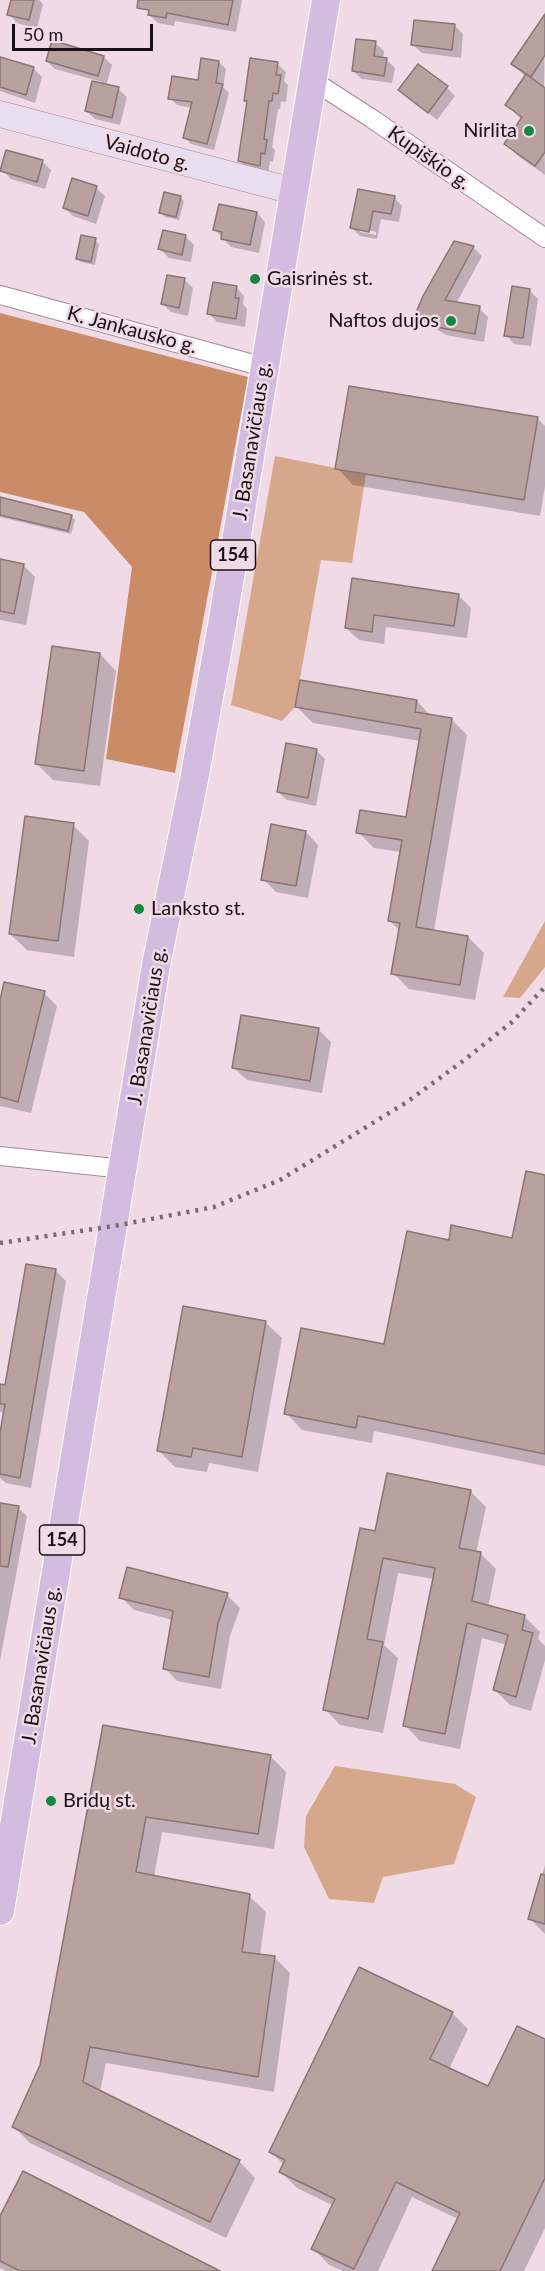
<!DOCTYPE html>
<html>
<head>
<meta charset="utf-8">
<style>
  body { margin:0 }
  #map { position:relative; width:545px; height:2271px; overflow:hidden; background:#f0dae5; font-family:Lato,sans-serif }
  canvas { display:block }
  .scale { position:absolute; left:12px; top:24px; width:141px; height:27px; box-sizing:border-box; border:3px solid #181115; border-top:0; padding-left:8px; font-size:18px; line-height:21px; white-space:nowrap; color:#181115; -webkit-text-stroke:4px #f0dae5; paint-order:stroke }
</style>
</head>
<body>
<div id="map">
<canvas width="545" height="2271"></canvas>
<div class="scale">50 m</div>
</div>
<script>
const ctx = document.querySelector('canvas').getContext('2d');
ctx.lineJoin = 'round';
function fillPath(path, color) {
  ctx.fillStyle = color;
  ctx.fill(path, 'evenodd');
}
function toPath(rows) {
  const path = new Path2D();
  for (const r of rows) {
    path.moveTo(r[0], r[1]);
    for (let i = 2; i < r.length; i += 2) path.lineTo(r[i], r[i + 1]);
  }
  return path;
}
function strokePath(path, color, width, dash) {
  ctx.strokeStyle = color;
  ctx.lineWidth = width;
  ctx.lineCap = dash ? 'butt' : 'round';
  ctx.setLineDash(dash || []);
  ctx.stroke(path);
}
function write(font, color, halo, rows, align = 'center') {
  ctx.font = font + ' Lato,sans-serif';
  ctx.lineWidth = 5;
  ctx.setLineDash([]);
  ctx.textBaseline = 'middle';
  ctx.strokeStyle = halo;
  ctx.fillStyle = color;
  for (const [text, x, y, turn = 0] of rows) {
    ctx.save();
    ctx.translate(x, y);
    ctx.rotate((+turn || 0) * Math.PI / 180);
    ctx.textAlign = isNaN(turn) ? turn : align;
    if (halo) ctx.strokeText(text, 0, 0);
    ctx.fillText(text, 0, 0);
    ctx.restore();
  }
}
const green = toPath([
  [275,456,366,474,352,563,321,560,295,707,282,721,231,705],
  [545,921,545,967,520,998,503,997],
  [335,1766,455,1784,476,1797,454,1864,383,1877,374,1903,329,1899,304,1847,306,1816]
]);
const forest = toPath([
  [0,313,248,377,175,773,106,759,132,567,84,512,0,492]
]);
const shadow = toPath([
  [12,0,39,0,43,4,37,28,17,23,9,14],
  [152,0,242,0,236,32,175,21,174,26,158,23,149,15],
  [545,17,544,89,545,175,518,156,506,144,522,120,507,105,526,77,513,64],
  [455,26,463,34,461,58,422,53,413,45],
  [375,43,384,51,383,59,386,59,395,68,392,83,362,79,353,71],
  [104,57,112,65,106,86,118,89,127,97,120,125,95,119,86,111,102,82,55,69,47,61],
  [0,61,33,68,42,77,35,103,0,91],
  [219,62,226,69,223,87,229,93,214,150,191,144,184,137,192,108,177,105,170,98,199,82],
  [277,64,286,72,284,81,288,85,286,102,281,101,280,109,278,109,272,147,275,150,273,162,270,161,268,174,248,169,240,161,249,103,246,100],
  [447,88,455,96,437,120,400,90],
  [42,161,51,170,45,189,11,179,2,170],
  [96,188,105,196,96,224,73,216,64,208],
  [359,191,394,197,402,206,399,222,381,219,377,239,360,236,352,228],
  [360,228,376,232,376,235,360,232],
  [180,197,184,201,179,220,165,217,161,213],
  [257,213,265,222,259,253,231,247,215,230],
  [186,237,194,245,191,262,169,258,160,249],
  [95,240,99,244,95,265,81,262,77,258],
  [473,247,482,256,456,304,479,308,488,317,484,342,446,335,426,323,417,314],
  [168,276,185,280,193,288,188,316,171,312,162,303],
  [236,287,244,296,243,304,247,309,245,327,217,322,209,314],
  [530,291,538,299,531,346,514,344,506,335],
  [537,418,545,426,545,487,540,516,353,485,337,468],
  [0,498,71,516,75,520,71,534,0,517],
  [0,561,23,565,35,577,26,625,0,620],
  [353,580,458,595,471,608,467,638,386,627,384,644,359,640,346,628],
  [100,654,116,671,100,786,53,780,37,764],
  [417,701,431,716,451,719,467,735,434,931,468,937,484,953,475,1000,409,989,393,973,400,931,390,921,401,852,374,848,358,832,407,818,420,741,313,723,297,707],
  [316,750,325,759,316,806,287,800,278,792],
  [73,825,89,841,74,957,27,950,10,934],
  [306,832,318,845,308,898,276,892,263,879],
  [44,993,57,1006,31,1113,0,1106,0,1007],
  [318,1029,331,1042,322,1093,247,1080,234,1068],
  [545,1176,545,1466,374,1431,372,1443,302,1430,286,1413,385,1345,450,1241,513,1240],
  [55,1270,66,1281,31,1488,6,1483,0,1478,0,1442,5,1413,0,1412,0,1385,6,1386],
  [265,1322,282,1338,258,1472,209,1463,207,1472,175,1467,159,1451],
  [470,1491,486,1507,476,1553,481,1554,496,1569,488,1607,525,1617,540,1632,538,1639,545,1646,545,1660,531,1711,510,1705,495,1690,507,1645,482,1638,460,1749,420,1741,405,1725,434,1579,398,1573,384,1645,398,1658,383,1733,340,1725,325,1709,377,1533],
  [0,1505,18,1508,27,1516,0,1661],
  [227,1595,240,1608,230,1636,221,1689,177,1681,165,1668,173,1620,134,1610,121,1597],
  [104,1727,270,1756,286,1772,274,1849,162,1832,154,1877,249,1896,266,1912,260,1955,274,1957,290,1973,274,2092,106,2063,100,2092,239,2161,255,2178,226,2238,30,2143,14,2127,41,2066],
  [545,1865,545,1934,530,1919],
  [452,2013,468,2029,449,2069,489,2088,545,2041,545,2228,524,2271,433,2271,458,2219,412,2197,378,2271,343,2271,329,2265,313,2248,334,2206,297,2188,281,2172,284,2165,271,2152],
  [0,2219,217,2271,6,2271,0,2268]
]);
const building = toPath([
  [11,0,34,0,29,20,7,15,11,0],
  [138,0,233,0,228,25,167,13,166,18,148,15,149,10,137,8,138,0],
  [545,14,545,55,531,77,511,64,545,14],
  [414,20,455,24,452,50,411,45,414,20],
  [356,39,376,41,374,56,387,58,384,76,352,71,356,39],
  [52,40,104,56,98,76,46,61,52,40],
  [0,57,34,67,26,95,0,87,0,57],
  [201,58,219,61,216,83,223,84,207,144,183,138,192,102,168,99,172,76,198,80,201,58],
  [250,58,278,62,276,75,281,75,278,94,273,93,272,101,269,101,264,139,267,140,265,154,261,153,260,166,238,161,247,101,244,101,250,58],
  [418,64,448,86,428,113,398,90,418,64],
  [526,74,545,88,545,152,535,166,504,144,522,117,505,105,526,74],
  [92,81,119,87,112,118,85,111,92,81],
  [6,150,43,160,37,182,0,171,6,150],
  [72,178,97,186,88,216,63,208,72,178],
  [358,189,395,196,391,214,373,211,369,232,350,228,358,189],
  [164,192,181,196,176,217,159,213,164,192],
  [219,204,257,212,250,245,221,239,222,232,213,230,219,204],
  [163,230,186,235,182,255,158,249,163,230],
  [81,235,96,238,91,262,76,259,81,235],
  [454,241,474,246,445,300,480,306,475,334,436,327,415,315,423,296,454,241],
  [167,275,185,278,179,308,161,304,167,275],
  [213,282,237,286,235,298,239,298,236,319,207,314,213,282],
  [512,286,530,289,523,338,504,336,512,286],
  [349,386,538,417,524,500,335,469,349,386],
  [0,497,72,515,68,531,0,515,0,497],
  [0,559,24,564,14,614,0,611,0,559],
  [352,578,459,594,454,626,374,615,372,632,345,628,352,578],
  [52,646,100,653,84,771,35,764,52,646],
  [300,680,417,700,415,712,452,718,416,927,468,936,460,985,391,974,400,923,388,921,402,840,356,833,360,810,406,817,421,729,295,707,300,680],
  [286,743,317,749,308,798,277,792,286,743],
  [25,816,74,823,58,941,9,934,25,816],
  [271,824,306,831,296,886,261,880,271,824],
  [4,982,45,991,18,1102,0,1097,0,1000,4,982],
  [241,1015,319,1028,310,1081,232,1068,241,1015],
  [526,1171,545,1175,545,1454,358,1416,356,1428,284,1414,301,1328,384,1344,407,1231,449,1240,451,1225,512,1238,526,1171],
  [26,1264,56,1269,20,1478,0,1474,0,1433,5,1404,0,1404,0,1384,5,1385,26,1264],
  [183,1306,266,1321,242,1457,193,1448,191,1457,157,1451,183,1306],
  [387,1473,471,1490,459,1548,481,1552,472,1601,525,1615,522,1630,533,1633,516,1697,493,1690,508,1635,467,1623,445,1734,403,1726,435,1568,383,1558,367,1639,383,1642,368,1719,323,1710,360,1528,375,1531,387,1473],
  [0,1503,19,1506,8,1567,0,1566,0,1503],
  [127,1567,228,1593,218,1623,209,1677,163,1669,173,1611,119,1598,127,1567],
  [103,1725,271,1755,258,1834,146,1817,136,1872,250,1894,242,1952,275,1956,258,2077,90,2047,83,2082,240,2160,210,2222,12,2127,40,2065,103,1725],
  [541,1874,545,1875,545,1924,528,1919,541,1874],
  [359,1967,453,2012,430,2059,488,2086,517,2026,545,2039,545,2178,500,2271,432,2271,460,2213,396,2182,354,2269,311,2249,335,2199,279,2172,285,2160,269,2152,359,1967],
  [23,2171,220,2271,20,2271,0,2261,0,2216,23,2171]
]);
const minor = toPath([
  [312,80,371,118,545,238],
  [0,295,264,367],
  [0,1156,124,1169]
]);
const secondary = toPath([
  [0,114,293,191]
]);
const primary = toPath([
  [0,1911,156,965,194,780,222,625,326,0]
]);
const rail = toPath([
  [0,1243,114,1226,214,1207,280,1180,407,1102,463,1061,512,1022,545,987]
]);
const markers = [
  [529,131,6,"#148740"],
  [255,279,6,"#148740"],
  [451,321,6,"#148740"],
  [139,909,6,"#148740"],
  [51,1801,6,"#148740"]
];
const shields = [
  [233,555,45],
  [62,1540,45]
];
const shieldNames = [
  ["154",233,555],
  ["154",62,1540]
];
const poiNames = [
  ["Nirlita",517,131,"right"],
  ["Gaisrinės st.",267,279],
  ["Naftos dujos",439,321,"right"],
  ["Lanksto st.",151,909],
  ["Bridų st.",63,1801]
];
const streetNames = [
  ["Vaidoto g.",147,153,15],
  ["Kupiškio g.",429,158,35],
  ["K. Jankausko g.",132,330,15],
  ["J. Basanavičiaus g.",252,441,-81],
  ["J. Basanavičiaus g.",147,1026,-81],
  ["J. Basanavičiaus g.",41,1665,-81]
];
fillPath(green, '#d7a78c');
fillPath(forest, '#ca8c67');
fillPath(shadow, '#0003');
fillPath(building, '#b9a1a0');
strokePath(building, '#8b7474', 1.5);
strokePath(minor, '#9f8b95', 20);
strokePath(secondary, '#9f8b95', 27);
strokePath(primary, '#fff', 30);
strokePath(minor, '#fff', 18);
strokePath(secondary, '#e9deef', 26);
strokePath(primary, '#d3bcdf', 28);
strokePath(rail, '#786a71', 4.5, [3, 6]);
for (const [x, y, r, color] of markers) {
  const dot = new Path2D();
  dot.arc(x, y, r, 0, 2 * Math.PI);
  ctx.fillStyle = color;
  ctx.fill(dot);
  strokePath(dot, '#f0dae5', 2);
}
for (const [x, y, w] of shields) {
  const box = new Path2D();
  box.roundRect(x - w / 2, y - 15, w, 30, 4.5);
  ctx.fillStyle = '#f0dae5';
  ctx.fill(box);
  strokePath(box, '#181115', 1.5);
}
write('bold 18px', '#181115', null, shieldNames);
write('20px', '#181115', '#f0dae5', poiNames, 'left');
write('20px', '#181115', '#f0dae5', streetNames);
</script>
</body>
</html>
